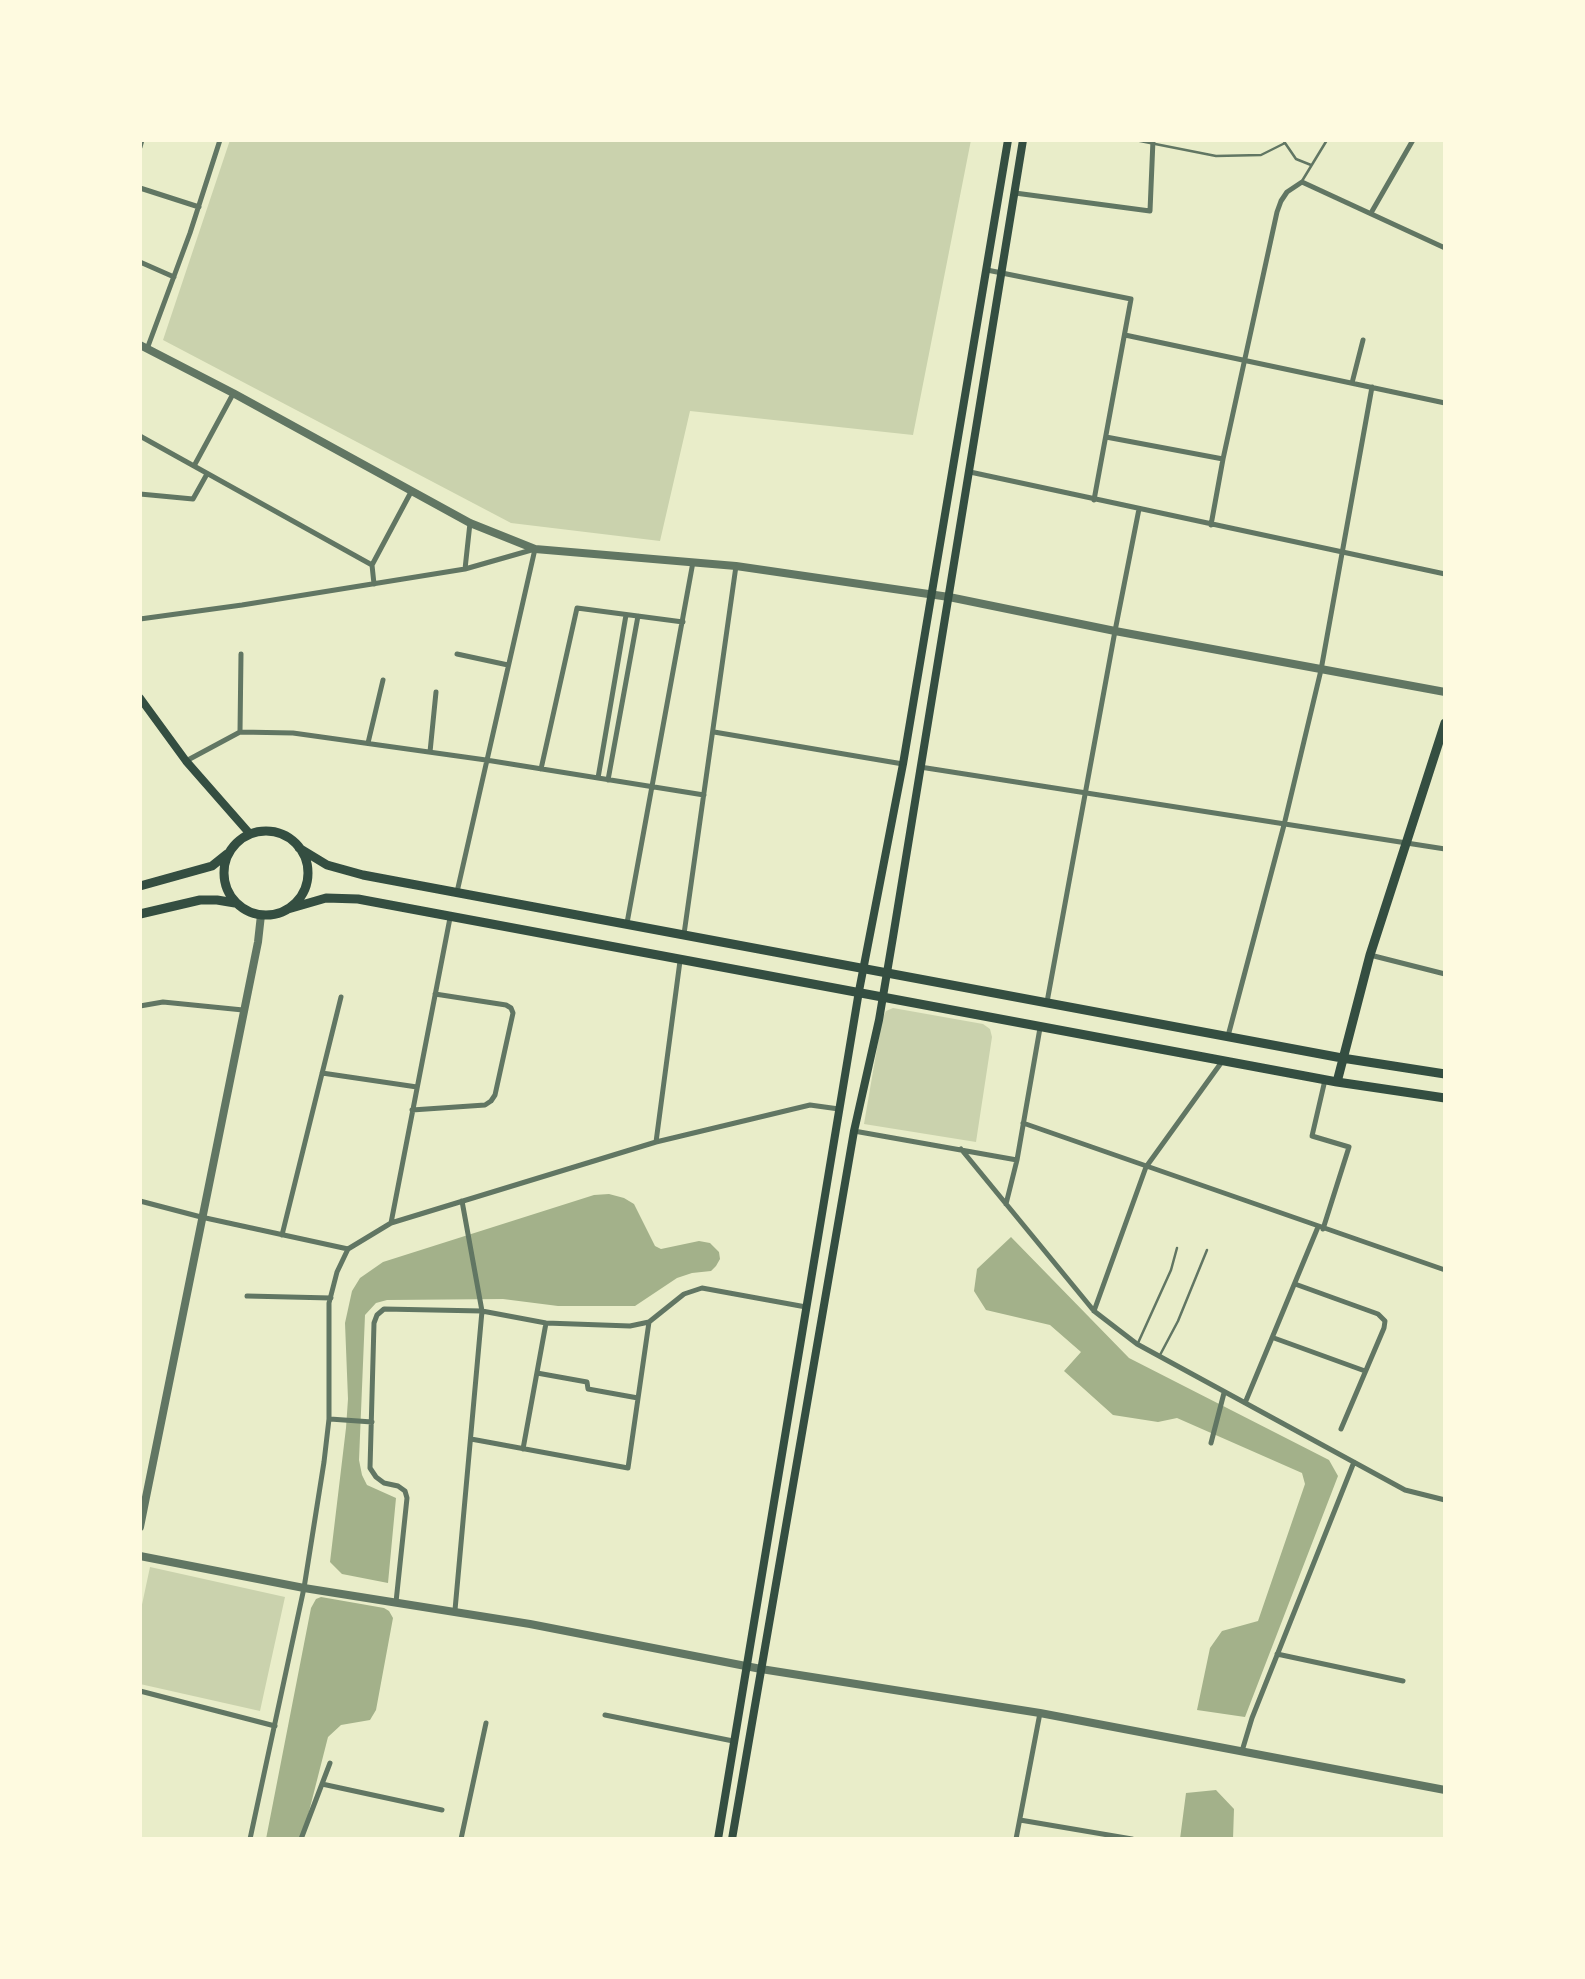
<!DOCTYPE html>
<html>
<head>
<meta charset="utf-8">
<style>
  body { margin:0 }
  #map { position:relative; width:1585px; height:1979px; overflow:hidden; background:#e9edc9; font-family:"PT Sans",sans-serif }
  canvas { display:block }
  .frame { position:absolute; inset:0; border:142px solid #fefae0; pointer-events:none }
</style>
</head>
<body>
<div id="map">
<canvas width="1585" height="1979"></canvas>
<div class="frame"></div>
</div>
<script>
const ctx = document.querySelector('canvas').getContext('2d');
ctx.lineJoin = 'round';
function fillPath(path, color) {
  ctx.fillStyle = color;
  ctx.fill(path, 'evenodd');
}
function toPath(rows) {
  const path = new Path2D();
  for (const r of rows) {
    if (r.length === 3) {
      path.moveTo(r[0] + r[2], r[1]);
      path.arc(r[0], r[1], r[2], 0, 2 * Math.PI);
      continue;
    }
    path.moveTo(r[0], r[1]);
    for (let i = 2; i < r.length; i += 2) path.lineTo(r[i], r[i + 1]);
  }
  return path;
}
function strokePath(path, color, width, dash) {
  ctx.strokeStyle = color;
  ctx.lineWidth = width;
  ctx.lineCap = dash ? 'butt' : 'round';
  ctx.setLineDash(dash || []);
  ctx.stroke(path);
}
const green = toPath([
  [230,140,971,140,913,435,690,411,660,541,511,523,163,340],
  [893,1008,983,1024,990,1029,992,1037,976,1142,864,1124,882,1019,886,1011],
  [150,1567,285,1597,260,1711,140,1684,140,1614]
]);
const water = toPath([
  [609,1194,624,1198,634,1204,655,1246,661,1249,699,1241,710,1243,719,1252,720,1259,716,1266,711,1271,692,1273,677,1278,635,1306,558,1306,503,1299,387,1300,376,1303,365,1315,359,1460,362,1475,367,1485,396,1498,388,1583,342,1574,330,1562,346,1428,348,1399,345,1323,352,1291,360,1278,383,1262,594,1195],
  [1011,1237,1129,1358,1329,1460,1338,1476,1245,1717,1197,1710,1210,1648,1222,1631,1258,1621,1305,1484,1302,1473,1177,1418,1158,1422,1113,1415,1064,1371,1081,1352,1050,1325,986,1310,974,1291,977,1269],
  [321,1597,384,1608,389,1611,393,1618,376,1710,370,1720,341,1725,328,1737,302,1839,266,1839,311,1608,316,1599],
  [1216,1790,1234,1809,1233,1839,1180,1839,1186,1793]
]);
const service = toPath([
  [1135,140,1216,156,1261,155,1285,143],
  [1283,140,1296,159,1311,165],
  [1302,181,1327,140],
  [1138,1343,1171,1270,1177,1248],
  [1160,1355,1178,1321,1207,1250]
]);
const minor = toPath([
  [140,147,142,140],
  [140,188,199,207],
  [1015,193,1150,211,1153,140],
  [1371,213,1413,140],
  [140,262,174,277],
  [987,270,1131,299,1094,500],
  [1125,335,1445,403],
  [147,349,190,233,220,140],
  [1352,383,1363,340],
  [140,436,372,565],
  [1106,437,1223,459],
  [194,466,233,394],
  [970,472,1445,574],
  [140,494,193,499,207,474],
  [1211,525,1223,459,1277,212,1281,201,1287,192,1302,182,1445,248],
  [465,569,470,523],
  [374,584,372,565,411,492],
  [140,619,242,605,465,569,535,549,457,892],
  [457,654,508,665],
  [240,732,241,654],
  [714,732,903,764],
  [368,743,383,680],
  [430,752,436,692],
  [186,761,240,732,293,733,486,760,704,795],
  [920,767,1445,849],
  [541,769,577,608,683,622],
  [598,778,626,615],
  [608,780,638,616],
  [627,923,693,562],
  [684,934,736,566],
  [1370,955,1445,974],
  [1047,1002,1115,631,1139,509],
  [140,1006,163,1002,243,1010],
  [1228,1036,1284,825,1321,670,1372,387],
  [322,1073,417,1087],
  [412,1110,485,1105,491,1101,495,1095,513,1013,511,1008,506,1005,435,994],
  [1023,1123,1445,1270],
  [854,1131,1017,1160],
  [656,1142,680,961],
  [961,1149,1094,1311,1137,1344,1405,1490,1445,1500],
  [140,1201,201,1217,348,1249],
  [1006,1204,1017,1160,1040,1028],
  [391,1223,656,1142,810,1105,839,1109],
  [1323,1229,1349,1147,1312,1136,1325,1080],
  [282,1235,341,997],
  [1295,1284,1378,1314,1385,1321,1384,1328,1341,1429],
  [247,1296,331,1298],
  [1094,1311,1146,1167,1221,1063],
  [1274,1338,1365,1371],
  [537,1373,587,1382,588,1389,638,1398],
  [1245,1403,1318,1227],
  [330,1419,372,1422],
  [471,1439,628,1468,649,1322],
  [1211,1443,1224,1393],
  [523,1449,546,1323],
  [396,1602,407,1498,405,1491,398,1486,384,1483,376,1477,370,1468,374,1323,377,1315,384,1309,482,1311,546,1323,630,1326,649,1322,684,1294,702,1288,806,1307],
  [455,1610,482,1311,462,1201],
  [1277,1654,1403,1681],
  [140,1691,275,1726],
  [605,1715,733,1741],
  [1242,1751,1252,1718,1354,1462],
  [322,1784,442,1810],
  [1020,1820,1132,1839],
  [250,1839,304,1588,324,1462,329,1419,329,1303,337,1272,348,1249,391,1223,450,918],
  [301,1839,330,1763],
  [461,1839,486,1723],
  [1016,1839,1040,1713]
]);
const tertiary = toPath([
  [140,345,233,393,470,523,535,549,736,566,949,597,1115,631,1445,692],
  [140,1527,258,942,261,915],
  [140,1556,304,1588,530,1624,761,1669,1040,1713,1445,1790]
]);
const secondary = toPath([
  [140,698,186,761,250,834],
  [718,1839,859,991,903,764,1008,140],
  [732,1839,854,1131,879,1020,893,937,1023,140]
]);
const trunk = toPath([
  [266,873,42],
  [299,848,327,865,363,875,1342,1058,1445,1074],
  [140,886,212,866,227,854],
  [288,909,326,898,358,899,1337,1082,1445,1098],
  [140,914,200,900,217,900,235,903],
  [1337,1082,1370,955,1445,723]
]);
fillPath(green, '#cad2ad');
fillPath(water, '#a3b18a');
strokePath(service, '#617663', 2.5);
strokePath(minor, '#617663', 5);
strokePath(tertiary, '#617663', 8);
strokePath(secondary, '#344e41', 8);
strokePath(trunk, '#344e41', 9);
</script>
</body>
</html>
